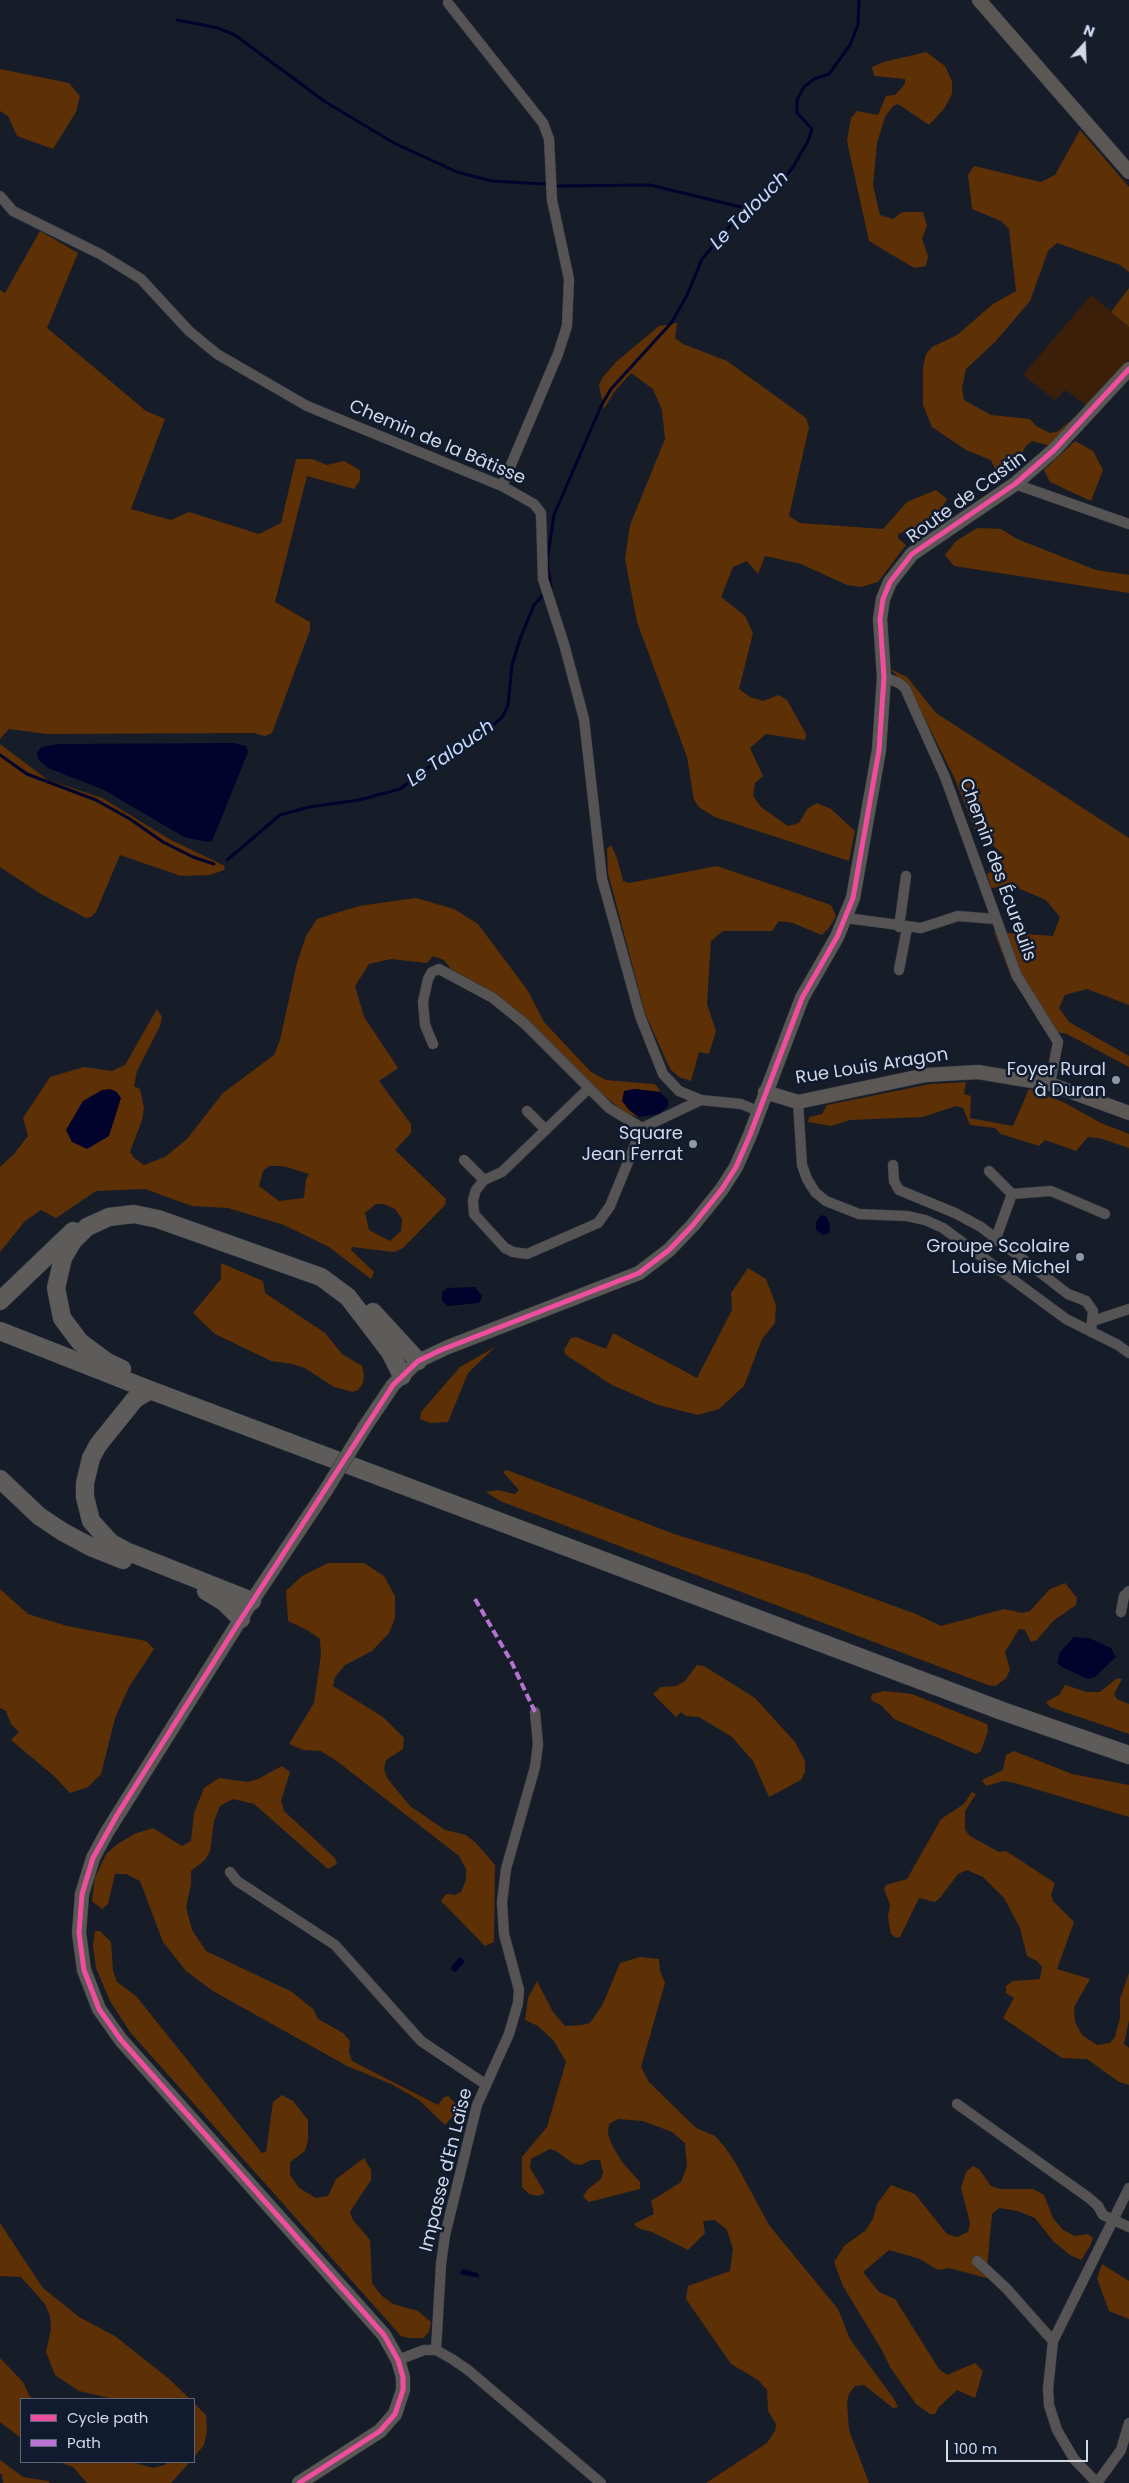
<!DOCTYPE html>
<html>
<head>
<meta charset="utf-8">
<style>
  body { margin:0 }
  #map { position:relative; width:1129px; height:2483px; overflow:hidden; background:#171d28; font-family:Poppins,sans-serif }
  canvas { display:block }
  .legend { position:absolute; left:20px; top:2398px; width:175px; height:65px; box-sizing:border-box; background:#101b2f; border:1px solid #5d6779; margin:0; padding:6px 9px; list-style:none; font-size:15px; color:#d1d9e7 }
  .legend li { display:flex; align-items:center; gap:10px; height:25px }
  .legend b { width:25px; border:1px solid #5d6779 }
  .north { position:absolute; left:1059px; top:20px; width:50px; height:50px; -webkit-text-stroke:4px #101b2f; paint-order:stroke; rotate:20deg; font-size:14px; font-weight:700; line-height:20px; text-align:center; color:#d1d9e7 }
  .north::after { content:''; display:block; margin:auto; width:18px; height:22px; background:#d1d9e7; clip-path:polygon(50% 0,100% 100%,50% 72%,0 100%) }
  .scale { position:absolute; left:946px; top:2440px; width:142px; height:22px; box-sizing:border-box; border:2px solid #d1d9e7; border-top:0; padding-left:6px; font-size:15px; line-height:18px; white-space:nowrap; color:#d1d9e7; -webkit-text-stroke:4px #101b2f; paint-order:stroke }
</style>
</head>
<body>
<div id="map">
<canvas width="1129" height="2483"></canvas>
<ul class="legend">
<li><b style="height:6px;background:#ef4d9e"></b>Cycle path</li>
<li><b style="height:6px;background:#b673d3"></b>Path</li>
</ul>
<div class="north">N</div>
<div class="scale">100 m</div>
</div>
<script>
const ctx = document.querySelector('canvas').getContext('2d');
ctx.lineJoin = 'round';
function fillPath(path, color) {
  ctx.fillStyle = color;
  ctx.fill(path, 'evenodd');
}
function toPath(rows) {
  const path = new Path2D();
  for (const r of rows) {
    path.moveTo(r[0], r[1]);
    for (let i = 2; i < r.length; i += 2) path.lineTo(r[i], r[i + 1]);
  }
  return path;
}
function strokePath(path, color, width, dash) {
  ctx.strokeStyle = color;
  ctx.lineWidth = width;
  ctx.lineCap = dash ? 'butt' : 'round';
  ctx.setLineDash(dash || []);
  ctx.stroke(path);
}
function write(font, color, halo, rows, align = 'center') {
  ctx.font = font + ' Poppins,sans-serif';
  ctx.lineWidth = 5;
  ctx.setLineDash([]);
  ctx.textBaseline = 'middle';
  ctx.strokeStyle = halo;
  ctx.fillStyle = color;
  for (const [text, x, y, turn = 0] of rows) {
    ctx.save();
    ctx.translate(x, y);
    ctx.rotate((+turn || 0) * Math.PI / 180);
    ctx.textAlign = isNaN(turn) ? turn : align;
    if (halo) ctx.strokeText(text, 0, 0);
    ctx.fillText(text, 0, 0);
    ctx.restore();
  }
}
const green = toPath([
  [1091,295,1129,327,1129,360,1087,406,1066,390,1055,400,1023,375]
]);
const forest = toPath([
  [926,52,945,66,952,81,952,94,944,109,929,125,898,104,893,106,885,117,877,143,873,185,880,215,893,219,902,212,923,212,927,226,922,239,928,256,926,266,914,268,869,241,847,141,851,118,857,111,878,115,886,96,895,95,905,84,905,79,874,76,872,67,884,62],
  [0,69,69,83,80,96,76,112,53,149,17,136,8,116,0,111],
  [1080,130,1129,187,1129,272,1120,265,1057,243,1048,251,1030,301,995,342,966,369,962,388,964,400,991,415,1030,419,1036,426,1050,433,1057,432,1076,416,1051,446,1032,441,1026,446,1011,472,1004,473,995,469,991,460,966,450,932,427,923,405,923,367,926,354,932,347,957,335,993,304,1016,291,1009,229,1001,221,972,209,968,175,974,166,1041,182,1055,175],
  [40,231,78,253,47,328,146,411,165,419,131,509,171,520,189,512,259,534,281,523,296,459,312,459,327,465,344,461,360,470,360,480,354,489,307,476,275,602,310,622,310,630,272,733,265,736,253,733,47,734,9,729,0,739,0,290,5,293],
  [1129,288,1129,327,1111,312],
  [677,323,675,338,683,344,727,361,806,418,809,427,789,516,800,523,883,529,907,502,936,490,947,499,943,506,921,526,898,534,898,538,906,545,878,582,861,587,847,585,801,564,765,556,758,574,747,561,733,567,721,597,745,616,753,633,739,689,750,697,763,701,779,695,787,700,806,734,805,740,766,734,750,748,763,776,755,783,753,796,761,807,788,826,799,823,808,808,817,803,831,809,855,831,849,861,715,817,700,808,694,800,687,757,637,622,625,559,630,525,665,439,662,410,653,389,631,373,614,392,604,409,599,385,603,377,616,362,659,326],
  [1075,441,1093,451,1103,470,1091,501,1050,482,1044,470],
  [977,528,1001,529,1017,539,1096,570,1129,575,1129,593,954,566,945,555,956,541],
  [890,669,907,677,936,713,1129,838,1129,1005,1087,989,1065,995,1059,1008,1069,1022,1129,1056,1129,1067,1067,1034,1047,1030,1012,979,994,932,1053,936,1060,917,1046,900,1013,886,991,888,987,874,998,867,1002,854,993,845,979,839,954,777,910,689],
  [0,744,48,780,102,798,171,840,225,866,224,870,210,875,181,876,120,855,96,912,91,917,86,918,41,894,0,867],
  [611,845,617,858,623,881,629,883,717,866,831,905,836,916,829,928,822,935,793,923,779,921,772,931,723,931,711,941,707,1004,716,1031,709,1054,699,1052,691,1081,679,1077,670,1069,645,1013,608,873,607,849],
  [416,898,454,909,478,924,528,991,544,1022,591,1072,606,1080,653,1084,657,1086,660,1092,635,1089,629,1110,639,1117,625,1113,594,1087,496,994,451,969,444,960,433,956,427,963,391,959,369,964,355,986,364,1017,398,1068,379,1081,411,1124,411,1133,395,1150,446,1199,445,1205,403,1248,394,1252,352,1247,351,1250,374,1272,371,1279,329,1247,284,1225,228,1208,192,1206,145,1189,96,1191,56,1218,41,1210,25,1221,0,1252,0,1167,14,1154,28,1136,23,1118,50,1077,84,1067,112,1071,125,1065,157,1009,162,1017,160,1026,137,1071,134,1086,140,1089,144,1108,142,1120,130,1152,134,1158,144,1165,165,1157,187,1139,223,1093,274,1055,280,1040,297,963,306,936,317,919,359,906],
  [269,1166,283,1166,309,1174,306,1179,304,1198,279,1201,259,1186,263,1171],
  [376,1204,384,1204,395,1209,402,1219,401,1231,390,1241,369,1230,365,1213],
  [966,1082,964,1094,971,1096,970,1118,1013,1126,1029,1089,1063,1102,1101,1123,1129,1134,1129,1148,1099,1138,1088,1137,1076,1151,1045,1140,1039,1146,1001,1134,995,1128,970,1125,963,1108,956,1106,923,1117,850,1120,831,1126,808,1122,809,1117,822,1114,827,1105,930,1084],
  [221,1263,263,1281,265,1293,325,1333,342,1354,362,1366,364,1375,363,1383,358,1390,353,1392,334,1387,305,1368,292,1364,271,1361,215,1334,193,1313,221,1279],
  [748,1268,766,1279,776,1305,775,1323,762,1339,744,1386,719,1409,698,1415,658,1405,612,1385,566,1355,564,1350,571,1338,576,1337,606,1349,613,1333,697,1378,732,1310,731,1293],
  [495,1347,468,1373,448,1422,430,1423,420,1419,421,1412,460,1367],
  [507,1470,674,1534,809,1575,916,1614,941,1626,1004,1609,1022,1613,1030,1611,1050,1589,1065,1583,1077,1598,1076,1605,1053,1621,1037,1640,1031,1642,1025,1630,1019,1629,1005,1652,1010,1670,1006,1678,996,1686,988,1685,500,1501,486,1492,498,1490,515,1494,519,1490,503,1472],
  [328,1563,364,1563,384,1576,395,1596,395,1618,389,1633,372,1651,345,1665,335,1677,333,1686,383,1717,404,1738,403,1749,386,1760,384,1769,387,1778,410,1806,445,1830,466,1835,476,1843,495,1865,494,1942,485,1946,441,1901,446,1894,455,1895,461,1892,466,1880,466,1869,459,1856,338,1762,321,1751,303,1750,289,1744,314,1703,321,1655,320,1639,307,1630,288,1621,286,1591,302,1576],
  [0,1589,28,1614,67,1626,146,1641,154,1649,129,1687,115,1718,101,1774,88,1787,70,1793,54,1776,11,1740,19,1732,11,1724,6,1711,0,1708],
  [697,1665,704,1666,755,1698,795,1742,805,1761,805,1772,801,1780,769,1797,753,1761,732,1737,699,1717,686,1716,681,1712,676,1717,653,1694,661,1687,676,1686,685,1681],
  [1117,1678,1122,1679,1114,1694,1117,1699,1129,1704,1129,1734,1050,1707,1046,1702,1059,1695,1065,1685,1087,1692,1100,1692],
  [884,1691,912,1694,987,1724,988,1731,981,1751,976,1754,894,1719,882,1706,871,1700,872,1694],
  [1014,1751,1072,1774,1129,1785,1129,1817,1015,1783,1003,1781,986,1786,982,1780,1003,1770,1006,1755],
  [282,1766,290,1772,281,1801,284,1811,335,1858,337,1864,328,1869,254,1804,233,1799,220,1806,214,1821,210,1851,205,1860,191,1871,191,1885,186,1907,192,1930,206,1951,292,1992,313,2009,318,2019,343,2033,350,2041,349,2052,352,2061,438,2105,444,2097,448,2096,460,2108,445,2125,419,2100,391,2084,347,2066,213,1991,186,1971,163,1942,140,1881,126,1874,115,1874,108,1904,102,1909,92,1901,95,1878,106,1854,116,1845,134,1834,153,1828,182,1846,191,1841,194,1813,204,1788,219,1778,248,1782,258,1779],
  [972,1792,976,1794,965,1811,965,1830,970,1836,999,1852,1006,1851,1055,1883,1051,1895,1053,1901,1074,1922,1057,1969,1090,1979,1074,2007,1075,2022,1082,2035,1097,2045,1110,2043,1115,2037,1120,2018,1120,1999,1129,1973,1129,2020,1124,2044,1129,2048,1129,2085,1119,2082,1087,2059,1062,2058,1003,2018,1014,1998,1006,1993,1006,1986,1013,1981,1040,1979,1042,1967,1037,1961,1027,1956,1020,1928,1004,1898,983,1877,967,1870,958,1874,940,1898,935,1902,919,1898,900,1937,896,1938,891,1934,888,1917,890,1905,884,1889,886,1885,907,1879,941,1819,964,1804],
  [95,1931,100,1931,111,1942,113,1971,117,1982,136,1996,262,2153,266,2152,273,2102,282,2095,293,2101,308,2120,308,2140,305,2151,290,2162,290,2175,299,2188,316,2198,328,2196,336,2179,364,2158,371,2170,371,2180,350,2212,353,2220,370,2240,372,2283,381,2295,393,2304,418,2311,431,2322,429,2332,423,2338,409,2338,401,2336,130,2032,110,2001,96,1968,93,1945],
  [640,1957,659,1959,660,1971,665,1983,641,2067,649,2082,696,2128,715,2136,724,2146,735,2162,769,2225,838,2309,850,2339,894,2399,898,2407,893,2408,864,2385,855,2386,849,2394,847,2403,849,2430,869,2483,706,2483,767,2443,775,2431,776,2424,768,2411,767,2390,758,2380,731,2364,686,2299,688,2286,730,2271,733,2249,727,2230,715,2220,703,2221,705,2233,688,2250,652,2232,638,2228,634,2224,654,2214,651,2201,681,2182,687,2166,685,2143,672,2132,643,2121,618,2119,609,2124,608,2134,612,2145,622,2162,640,2182,640,2189,589,2202,583,2197,587,2190,601,2179,603,2172,600,2160,591,2160,581,2165,574,2164,556,2151,550,2149,531,2159,530,2168,545,2193,538,2196,529,2194,522,2187,522,2157,547,2127,566,2062,554,2041,538,2026,525,2020,528,1998,537,1981,553,2012,565,2026,582,2025,590,2023,603,2004,620,1963],
  [973,2166,979,2169,991,2186,1000,2189,1033,2189,1044,2195,1053,2218,1063,2230,1075,2236,1088,2234,1093,2238,1090,2246,1081,2260,1070,2255,1053,2241,1035,2218,1018,2211,999,2208,992,2214,986,2278,949,2268,938,2270,920,2259,889,2250,863,2272,879,2292,895,2299,939,2369,947,2375,975,2363,983,2371,975,2398,957,2390,939,2407,935,2414,930,2414,916,2404,890,2367,883,2352,843,2286,834,2262,845,2245,865,2231,873,2219,877,2204,891,2185,915,2194,947,2234,957,2237,968,2232,970,2223,961,2188,966,2172],
  [0,2223,43,2288,79,2317,115,2336,168,2378,190,2399,114,2399,79,2391,55,2375,46,2352,51,2329,50,2316,45,2304,21,2277,0,2276],
  [1102,2264,1129,2281,1129,2319,1109,2311,1097,2278],
  [0,2358,23,2382,30,2397,35,2399,21,2399,21,2438,0,2422],
  [194,2403,206,2415,207,2431,204,2445,194,2457],
  [0,2460,23,2477,48,2481,50,2483,3,2483,2,2474,0,2474],
  [59,2462,132,2462,153,2468,165,2465,168,2462,190,2462,171,2483,87,2483,73,2467]
]);
const water = toPath([
  [233,743,246,746,248,752,215,834,212,841,207,842,184,837,104,790,48,768,38,759,37,753,41,747,58,744],
  [110,1089,117,1092,121,1098,109,1136,87,1149,72,1142,66,1130,83,1101,102,1090],
  [634,1089,660,1092,668,1100,668,1106,659,1114,639,1117,629,1110,622,1101,624,1091],
  [821,1215,827,1217,830,1225,829,1233,823,1235,816,1230,816,1222],
  [475,1287,482,1296,479,1303,448,1306,442,1301,442,1292,447,1288],
  [1074,1637,1089,1638,1111,1648,1116,1657,1095,1677,1088,1679,1062,1667,1057,1663,1060,1652],
  [460,1957,465,1961,456,1972,452,1971,451,1967],
  [462,2269,478,2273,479,2278,460,2274]
]);
const stream = toPath([
  [177,20,218,28,235,35,324,101,394,143,457,172,492,181,545,184],
  [557,186,650,185,749,209],
  [551,589,547,561,554,515,601,406,611,389,672,322,687,295,702,259,734,221,782,182,793,167,808,141,812,129,797,113,797,100,804,87,814,79,829,74,850,45,858,25,859,0],
  [0,755,27,774,96,800,130,819,163,842,193,857,214,864],
  [227,860,280,815,309,807,359,800,400,789,438,760,488,730,503,716,508,705,512,665,520,639,534,605,543,595]
]);
const street = toPath([
  [448,3,543,123,549,139,552,200,569,279,567,326,558,354,502,486],
  [0,196,13,211,100,254,141,279,189,331,217,354,307,406,502,486,534,504,541,513,543,579,564,644,584,719,602,879,640,1016,663,1074,679,1091,701,1100,741,1104,758,1111],
  [1015,484,1129,524],
  [884,677,899,683,905,688,945,777,1017,976,1058,1042,1050,1084],
  [846,918,921,928,958,916,995,919],
  [899,927,906,876],
  [899,970,907,928],
  [433,1044,425,1025,423,1002,428,979,432,972,439,969,493,998,525,1024,609,1108,642,1128],
  [589,1088,502,1172,484,1180,476,1190,473,1200,474,1214,505,1248,513,1252,527,1254,598,1223,610,1206,642,1128],
  [798,1102,802,1165,807,1179,815,1192,826,1201,859,1214,907,1216,925,1220,943,1228,1066,1319,1118,1345,1129,1353],
  [527,1111,546,1130],
  [642,1128,701,1100],
  [464,1160,484,1180],
  [893,1165,894,1181,899,1190,955,1213,981,1227,1068,1294,1086,1301,1093,1311,1091,1332],
  [989,1171,1012,1194],
  [1012,1194,1051,1191,1105,1214],
  [981,1254,996,1238,1012,1194],
  [1093,1321,1129,1309],
  [1121,1612,1124,1596,1129,1591],
  [230,1872,237,1881,335,1945,421,2041,485,2084],
  [957,2104,1089,2198,1098,2206,1103,2215,1129,2227],
  [1129,2188,1053,2341,1048,2389,1049,2405,1057,2430,1074,2459,1097,2483,1121,2450,1129,2423],
  [977,2261,1007,2289,1053,2341],
  [436,2350,441,2264,445,2235,477,2105,509,2034,518,2003,519,1990,504,1934,502,1902,506,1869,535,1767,538,1744,535,1712],
  [398,2360,424,2350,436,2350,452,2359,468,2370,601,2483]
]);
const secondary = toPath([
  [979,0,1129,172],
  [765,1092,798,1102,926,1075,978,1072,1050,1084,1129,1113],
  [364,1428,393,1385,418,1361,448,1347,639,1273,669,1250,693,1225,722,1189,736,1167,750,1135,802,998,837,937,853,898,879,750,884,677,880,619,883,599,890,582,912,554,1015,484,1054,450,1129,369],
  [299,2483,380,2431,395,2414,403,2390,403,2377,398,2360,384,2335,121,2040,99,2009,84,1970,79,1933,82,1894,93,1858,107,1832,252,1601,326,1490]
]);
const highway = toPath([
  [0,1301,73,1231],
  [373,1312,418,1361],
  [0,1331,150,1390,1005,1712,1129,1755],
  [122,1369,107,1362,80,1342,62,1318,56,1288,63,1258,73,1241,87,1227,109,1217,134,1214,158,1219,321,1277,348,1297,390,1352,402,1376],
  [150,1390,135,1399,98,1445,91,1458,85,1483,85,1497,91,1521,111,1543,126,1551,252,1601],
  [0,1479,39,1516,63,1532,93,1548,123,1560],
  [206,1591,224,1602,241,1619]
]);
const secondaryBridge = toPath([
  [326,1490,364,1428]
]);
const quiet = toPath([
  [475,1599,511,1661,535,1712]
]);
const cycleway = toPath([
  [299,2483,380,2431,395,2414,403,2390,403,2377,398,2360,384,2335,121,2040,99,2009,84,1970,79,1933,82,1894,93,1858,117,1815,241,1619,393,1385,418,1361,441,1350,639,1273,669,1250,693,1225,722,1189,736,1167,750,1135,802,998,837,937,853,898,879,750,884,677,880,619,883,599,890,582,912,554,1015,484,1054,450,1129,369]
]);
const markers = [
  [1116,1080,5,"#9097a4"],
  [693,1144,5,"#9097a4"],
  [1080,1257,5,"#9097a4"]
];
const streetNames = [
  ["Chemin de la Bâtisse",437,443,23],
  ["Route de Castin",967,498,-36],
  ["Chemin des Écureuils",997,870,70],
  ["Rue Louis Aragon",872,1067,-9],
  ["Impasse d'En Laïse",447,2170,-76]
];
const poiNames = [
  ["Foyer Rural",1106,1070],
  ["à Duran",1106,1091],
  ["Square",683,1134],
  ["Jean Ferrat",683,1155],
  ["Groupe Scolaire",1070,1247],
  ["Louise Michel",1070,1268]
];
const waterNames = [
  ["Le Talouch",750,211,-45],
  ["Le Talouch",451,754,-35]
];
fillPath(green, '#3c1f08');
fillPath(forest, '#5e3005');
fillPath(water, '#02032d');
strokePath(stream, '#02032d', 3);
strokePath(street, '#333841', 11);
strokePath(secondary, '#333841', 15);
strokePath(highway, '#333841', 19);
strokePath(street, '#555353', 10);
strokePath(secondary, '#5a5755', 14);
strokePath(highway, '#5e5b5b', 18);
strokePath(secondaryBridge, '#333841', 15, []);
strokePath(secondaryBridge, '#5a5755', 14);
strokePath(quiet, '#b673d3', 4, [8, 4]);
strokePath(cycleway, '#ef4d9e', 5);
for (const [x, y, r, color] of markers) {
  const dot = new Path2D();
  dot.arc(x, y, r, 0, 2 * Math.PI);
  ctx.fillStyle = color;
  ctx.fill(dot);
  strokePath(dot, '#101b2f', 2);
}
write('18px', '#d1d9e7', '#101b2f', streetNames);
write('18px', '#d1d9e7', '#101b2f', poiNames, 'right');
write('italic 19px', '#c6d9fa', '#101b2f', waterNames);
</script>
</body>
</html>
